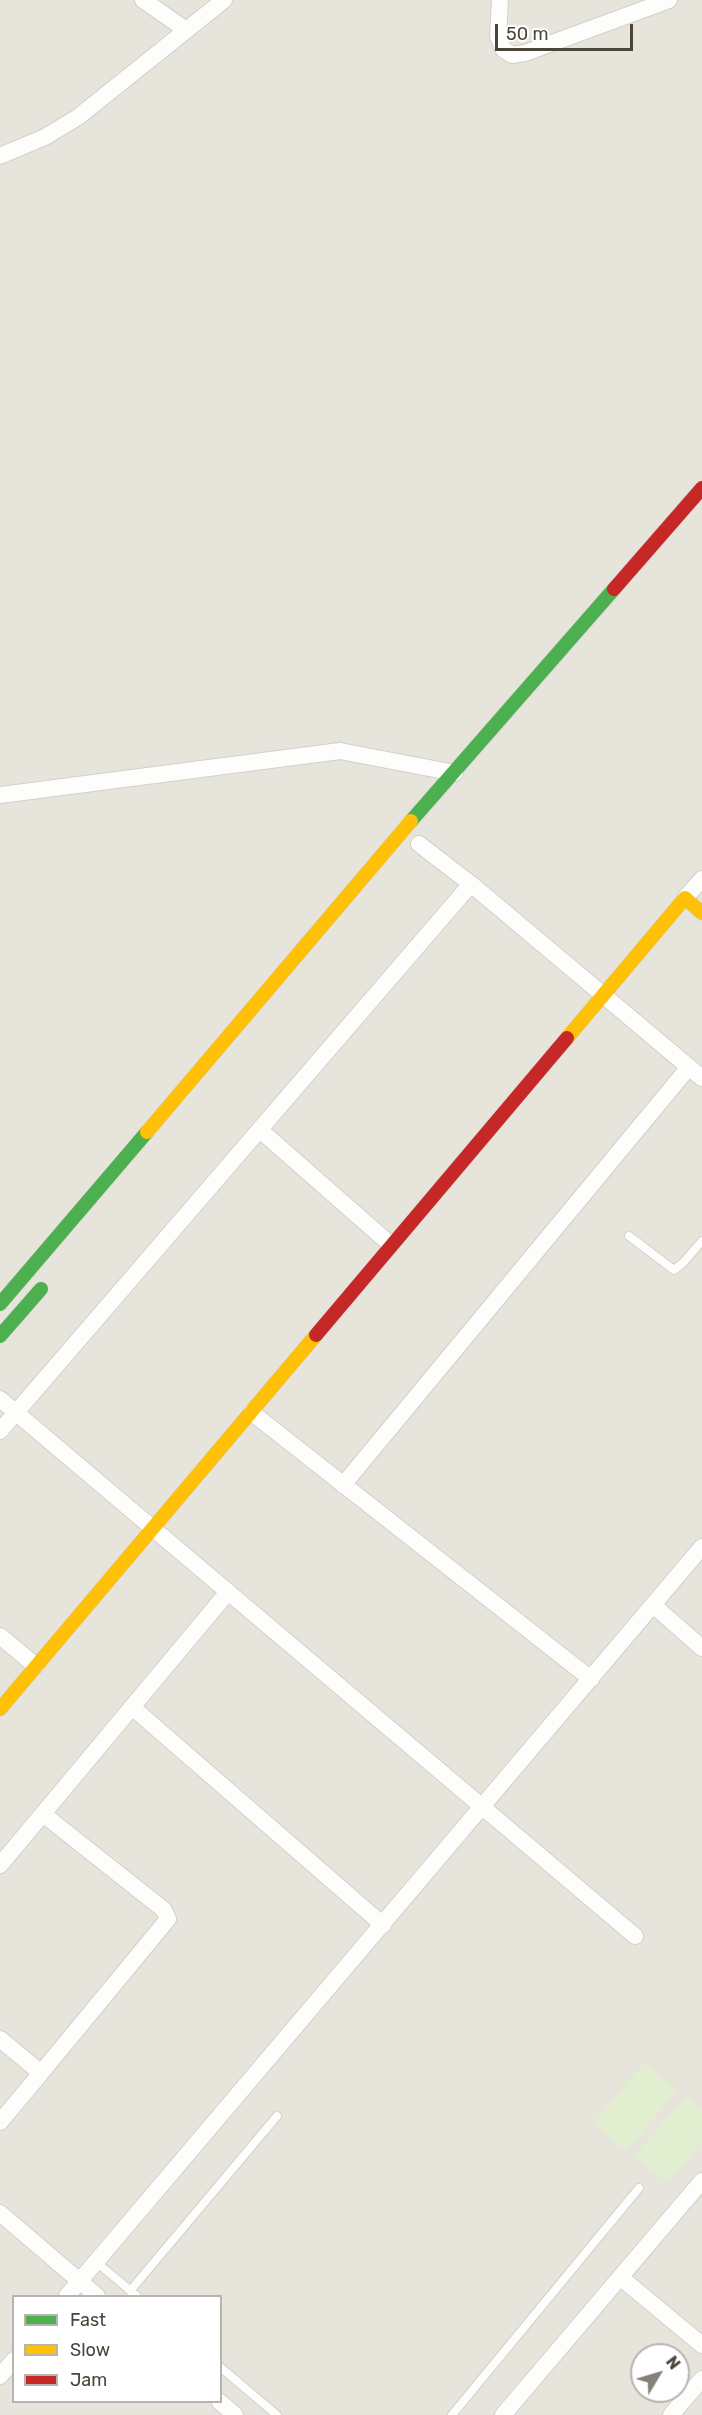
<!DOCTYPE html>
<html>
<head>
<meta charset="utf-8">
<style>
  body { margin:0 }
  #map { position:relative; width:702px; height:2415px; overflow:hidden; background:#f4f2ee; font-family:Rubik,sans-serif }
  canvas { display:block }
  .legend { position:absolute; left:12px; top:2295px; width:210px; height:108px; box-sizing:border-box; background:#fff; border:2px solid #b7b4b0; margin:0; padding:8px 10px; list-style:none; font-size:18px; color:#4b4439 }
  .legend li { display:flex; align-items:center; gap:12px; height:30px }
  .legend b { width:30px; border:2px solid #b7b4b0 }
  .north { position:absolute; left:630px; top:2343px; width:60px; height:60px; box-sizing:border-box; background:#fff; border:2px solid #b7b4b0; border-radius:50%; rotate:52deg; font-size:16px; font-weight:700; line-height:24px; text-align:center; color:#4b4439 }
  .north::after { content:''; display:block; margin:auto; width:21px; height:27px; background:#868178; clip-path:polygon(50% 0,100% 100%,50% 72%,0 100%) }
  .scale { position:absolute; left:495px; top:24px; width:138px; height:27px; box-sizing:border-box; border:3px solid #4b4439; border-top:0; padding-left:8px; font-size:18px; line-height:21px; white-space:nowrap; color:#4b4439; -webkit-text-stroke:4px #fff; paint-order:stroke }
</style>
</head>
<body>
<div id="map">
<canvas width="702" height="2415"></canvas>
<ul class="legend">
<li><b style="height:8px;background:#4caf50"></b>Fast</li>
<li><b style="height:8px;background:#ffc107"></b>Slow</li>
<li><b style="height:8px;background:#c62828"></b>Jam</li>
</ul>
<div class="north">N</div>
<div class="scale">50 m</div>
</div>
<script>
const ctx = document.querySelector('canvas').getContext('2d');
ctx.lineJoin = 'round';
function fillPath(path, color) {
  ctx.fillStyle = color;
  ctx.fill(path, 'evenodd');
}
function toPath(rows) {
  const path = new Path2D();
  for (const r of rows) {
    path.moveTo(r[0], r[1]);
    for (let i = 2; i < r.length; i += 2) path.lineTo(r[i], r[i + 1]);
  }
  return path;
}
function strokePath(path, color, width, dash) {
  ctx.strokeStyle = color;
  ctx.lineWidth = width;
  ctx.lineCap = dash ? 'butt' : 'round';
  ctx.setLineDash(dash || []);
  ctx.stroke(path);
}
const residential = toPath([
  [0,0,702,0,702,2415,0,2415],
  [14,2296,220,2296,220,2402,14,2402],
  [642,2355,678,2355,678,2391,642,2391]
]);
const green = toPath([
  [644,2063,677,2091,626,2151,593,2123],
  [686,2096,702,2110,702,2142,667,2183,635,2155]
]);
const lane = toPath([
  [629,1236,674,1270,683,1263,702,1241],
  [96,2262,137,2296],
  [130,2291,277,2116],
  [220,2367,277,2415],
  [452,2415,639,2188]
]);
const street = toPath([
  [143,0,186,30],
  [500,0,498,36,503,49,512,55,525,53,669,0],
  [0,156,45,137,78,117,224,0],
  [0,795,340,751,455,773],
  [419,844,471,884,702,1078],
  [685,898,702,879],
  [260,1130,391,1245],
  [0,1399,635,1936],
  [251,1412,591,1679],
  [0,1431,471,884],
  [343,1485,689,1067],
  [653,1605,702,1648],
  [0,1636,36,1666],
  [132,1707,383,1925],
  [0,1865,228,1592],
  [0,2039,41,2073,0,2122],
  [41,2073,168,1919,164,1910,43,1814],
  [0,2213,97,2296],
  [620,2277,702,2345],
  [67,2296,702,1547],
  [0,2376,14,2360],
  [220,2402,235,2415],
  [503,2415,702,2181],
  [671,2415,702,2379]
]);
const fast = toPath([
  [411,821,614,589],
  [0,1304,147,1132],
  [0,1336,41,1289]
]);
const slow = toPath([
  [567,1038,685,898,702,913],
  [147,1132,411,821],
  [0,1709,316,1335]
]);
const jam = toPath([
  [614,589,702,488],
  [316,1335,567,1038]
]);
fillPath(residential, '#e7e4dc');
fillPath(green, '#e1eecf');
strokePath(lane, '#d2d0cb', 10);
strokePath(street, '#d2d0cb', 18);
strokePath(fast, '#d3cfc5', 15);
strokePath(slow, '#d3cfc5', 15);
strokePath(jam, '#d3cfc5', 15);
strokePath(lane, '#fdfdfc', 8);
strokePath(street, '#fdfdfc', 16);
strokePath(fast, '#4caf50', 14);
strokePath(slow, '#ffc107', 14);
strokePath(jam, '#c62828', 14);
</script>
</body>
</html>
